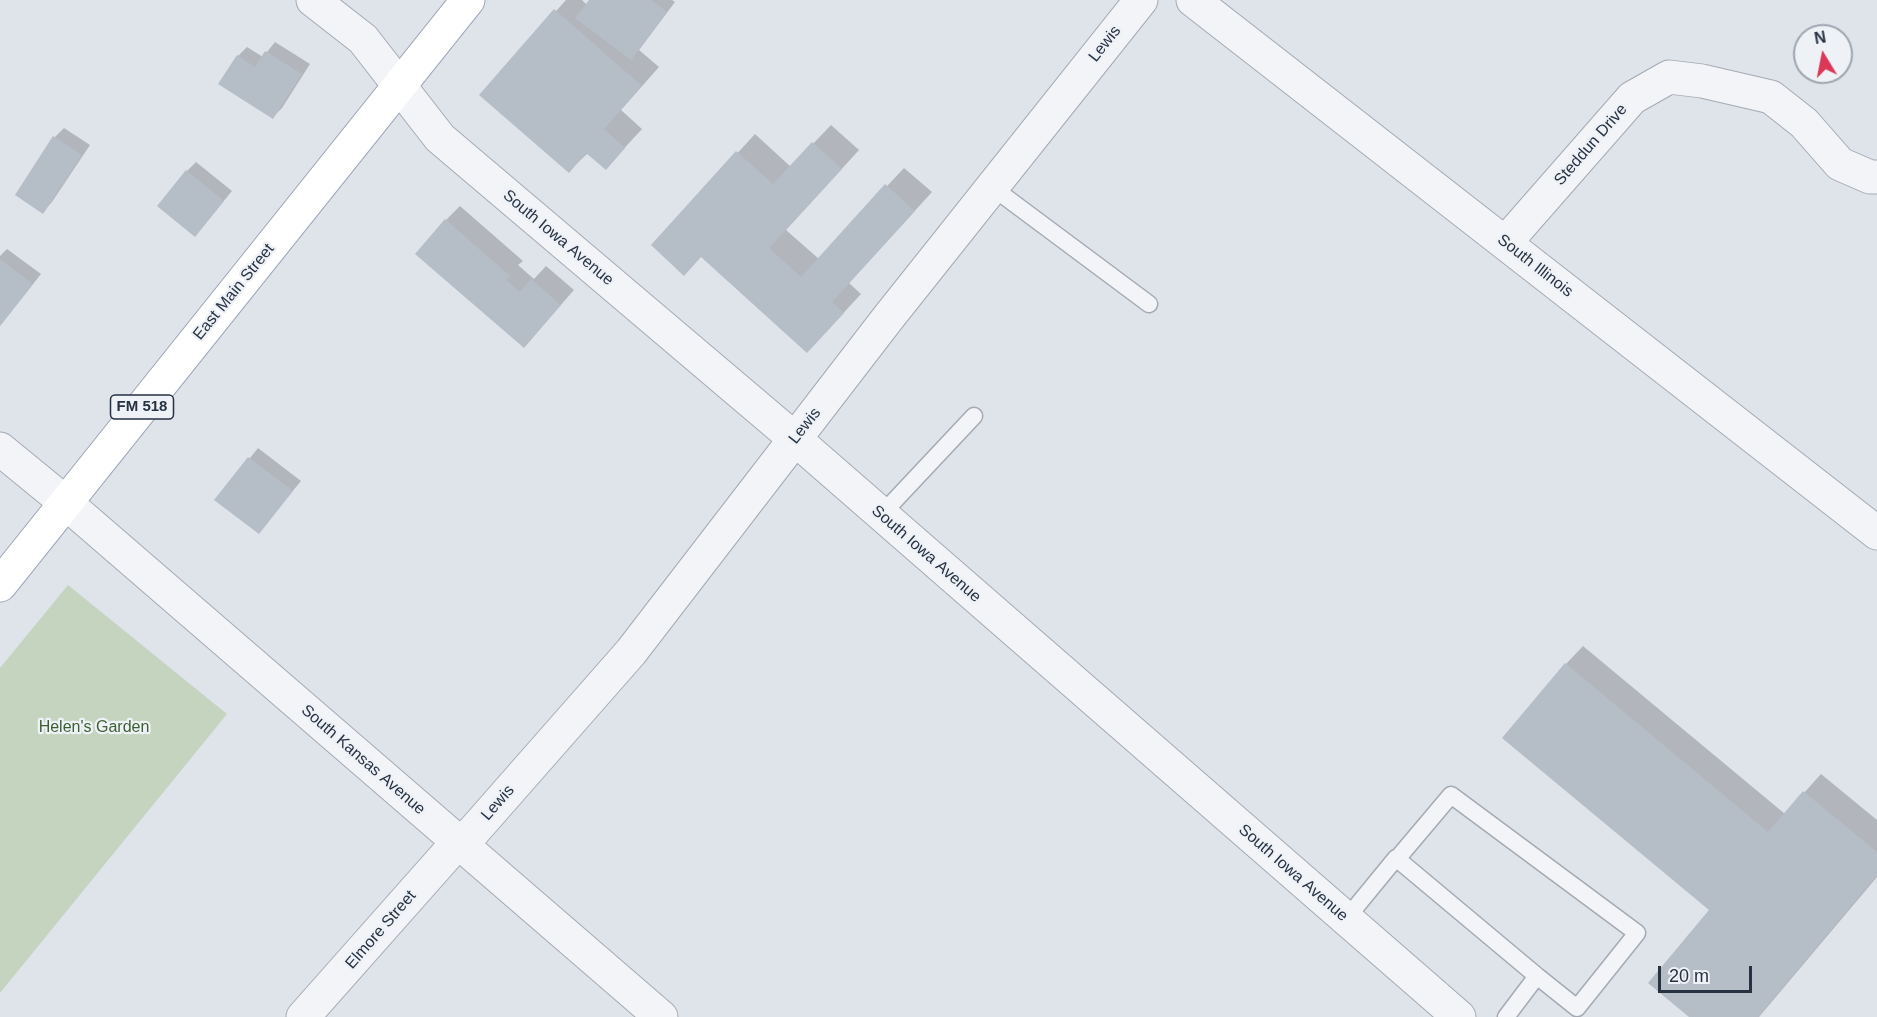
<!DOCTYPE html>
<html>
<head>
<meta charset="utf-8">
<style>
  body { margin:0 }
  #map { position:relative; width:1877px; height:1017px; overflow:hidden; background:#dfe3ea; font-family:Helvetica,sans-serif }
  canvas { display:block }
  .north { position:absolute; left:1793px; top:24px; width:60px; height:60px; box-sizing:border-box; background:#eef2f7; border:2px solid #9ea5af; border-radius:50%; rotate:350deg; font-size:16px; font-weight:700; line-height:24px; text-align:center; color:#263142 }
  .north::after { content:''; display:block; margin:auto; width:21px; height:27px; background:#da3856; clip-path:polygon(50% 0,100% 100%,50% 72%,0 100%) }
  .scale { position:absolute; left:1658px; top:966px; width:94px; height:27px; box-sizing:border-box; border:3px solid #263142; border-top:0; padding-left:8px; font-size:18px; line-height:21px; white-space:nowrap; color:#263142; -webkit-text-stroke:4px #eef2f7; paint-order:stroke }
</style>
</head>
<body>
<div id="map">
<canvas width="1877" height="1017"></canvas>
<div class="north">N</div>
<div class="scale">20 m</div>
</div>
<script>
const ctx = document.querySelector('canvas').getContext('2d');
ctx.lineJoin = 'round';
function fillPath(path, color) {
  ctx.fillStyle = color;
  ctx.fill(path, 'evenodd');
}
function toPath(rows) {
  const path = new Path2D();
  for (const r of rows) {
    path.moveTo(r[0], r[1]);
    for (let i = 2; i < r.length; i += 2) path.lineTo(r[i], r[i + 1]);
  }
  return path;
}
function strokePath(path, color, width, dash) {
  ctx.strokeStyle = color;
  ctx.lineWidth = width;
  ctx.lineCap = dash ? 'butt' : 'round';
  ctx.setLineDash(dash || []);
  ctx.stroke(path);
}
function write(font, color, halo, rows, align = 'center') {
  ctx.font = font + ' Helvetica,sans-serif';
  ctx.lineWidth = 4.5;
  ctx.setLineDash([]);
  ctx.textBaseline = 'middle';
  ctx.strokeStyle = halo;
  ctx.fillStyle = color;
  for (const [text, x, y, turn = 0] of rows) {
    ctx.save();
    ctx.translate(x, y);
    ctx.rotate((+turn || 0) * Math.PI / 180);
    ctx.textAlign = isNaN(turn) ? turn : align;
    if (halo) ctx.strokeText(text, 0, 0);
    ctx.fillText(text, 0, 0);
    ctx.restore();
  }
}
const green = toPath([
  [68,585,227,714,0,993,0,668]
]);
const shadow = toPath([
  [566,0,582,0,587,5,591,0,672,0,675,2,639,50,659,67,621,110,642,129,606,168,588,153,569,171,481,95],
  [275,42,310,64,282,108,273,117,238,56,247,47,263,57],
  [831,125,859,150,786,230,819,259,904,168,932,192,849,283,861,294,825,333,702,256,653,245,755,134,791,167],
  [64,128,90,145,52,202,43,212,17,195,55,137],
  [196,162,232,191,204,225,187,171],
  [460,206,523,261,518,265,534,279,546,266,574,290,537,332,446,220],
  [7,249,41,274,0,326,0,256],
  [258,448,301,481,259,532,216,500],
  [1583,646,1785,814,1821,774,1877,820,1877,877,1759,1017,1692,1017,1711,910,1566,664]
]);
const building = toPath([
  [589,0,651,0,667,12,631,60,575,18],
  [554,9,642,86,604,129,625,148,606,170,586,153,569,173,479,95],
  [265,51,302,74,273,119,218,84,237,55,255,67],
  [53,136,82,155,43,214,15,195],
  [812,142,842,169,769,248,801,277,885,184,915,211,832,302,844,313,807,353,701,257,684,276,651,245,736,151,773,184],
  [186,170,224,201,195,237,157,206],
  [445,219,510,276,506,280,520,292,531,279,561,305,524,348,415,254],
  [0,259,33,284,0,326],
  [248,457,293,491,259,534,214,500],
  [1565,663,1768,832,1803,791,1877,852,1877,875,1758,1017,1689,1017,1648,983,1709,910,1502,738]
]);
const lane = toPath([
  [992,187,1149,304],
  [881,515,974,416],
  [1397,859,1451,795,1637,933,1577,1008,1537,976],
  [1346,919,1396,858,1537,976,1506,1017]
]);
const street = toPath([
  [313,0,363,39,440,138,795,439,1459,1017],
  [1193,0,1877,533],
  [1505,243,1632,98,1669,77,1702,81,1771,97,1804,123,1840,164,1870,177,1877,177],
  [0,449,66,503,661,1017],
  [303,1017,458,842,472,833,631,652,888,318,1141,0]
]);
const primary = toPath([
  [0,585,468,0]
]);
const shields = [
  [142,407,63]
];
const shieldNames = [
  ["FM 518",142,407]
];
const streetNames = [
  ["Lewis",1105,44,-52],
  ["Steddun Drive",1591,145,-49],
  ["South Iowa Avenue",558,238,40],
  ["South Illinois",1535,266,38],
  ["East Main Street",234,292,-51],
  ["Lewis",805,426,-52],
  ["South Iowa Avenue",926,554,41],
  ["South Kansas Avenue",363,760,41],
  ["Lewis",498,803,-49],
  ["South Iowa Avenue",1293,873,41],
  ["Elmore Street",381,930,-49]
];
const parkNames = [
  ["Helen's Garden",94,728]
];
fillPath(green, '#c5d4bf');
fillPath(shadow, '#0003');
fillPath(building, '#b5bdc7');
strokePath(lane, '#a4aab4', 19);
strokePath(street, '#a4aab4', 35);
strokePath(primary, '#9da8b6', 35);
strokePath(lane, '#f2f4f7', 16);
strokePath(street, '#f2f4f7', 33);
strokePath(primary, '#fff', 33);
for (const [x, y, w] of shields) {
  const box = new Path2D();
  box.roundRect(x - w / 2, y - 12, w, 24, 4.5);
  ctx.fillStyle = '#eef2f7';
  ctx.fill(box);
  strokePath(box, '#263142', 1.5);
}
write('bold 15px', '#263142', null, shieldNames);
write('16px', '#263142', '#eef2f7', streetNames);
write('16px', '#3c5f32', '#eef2f7', parkNames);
</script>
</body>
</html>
